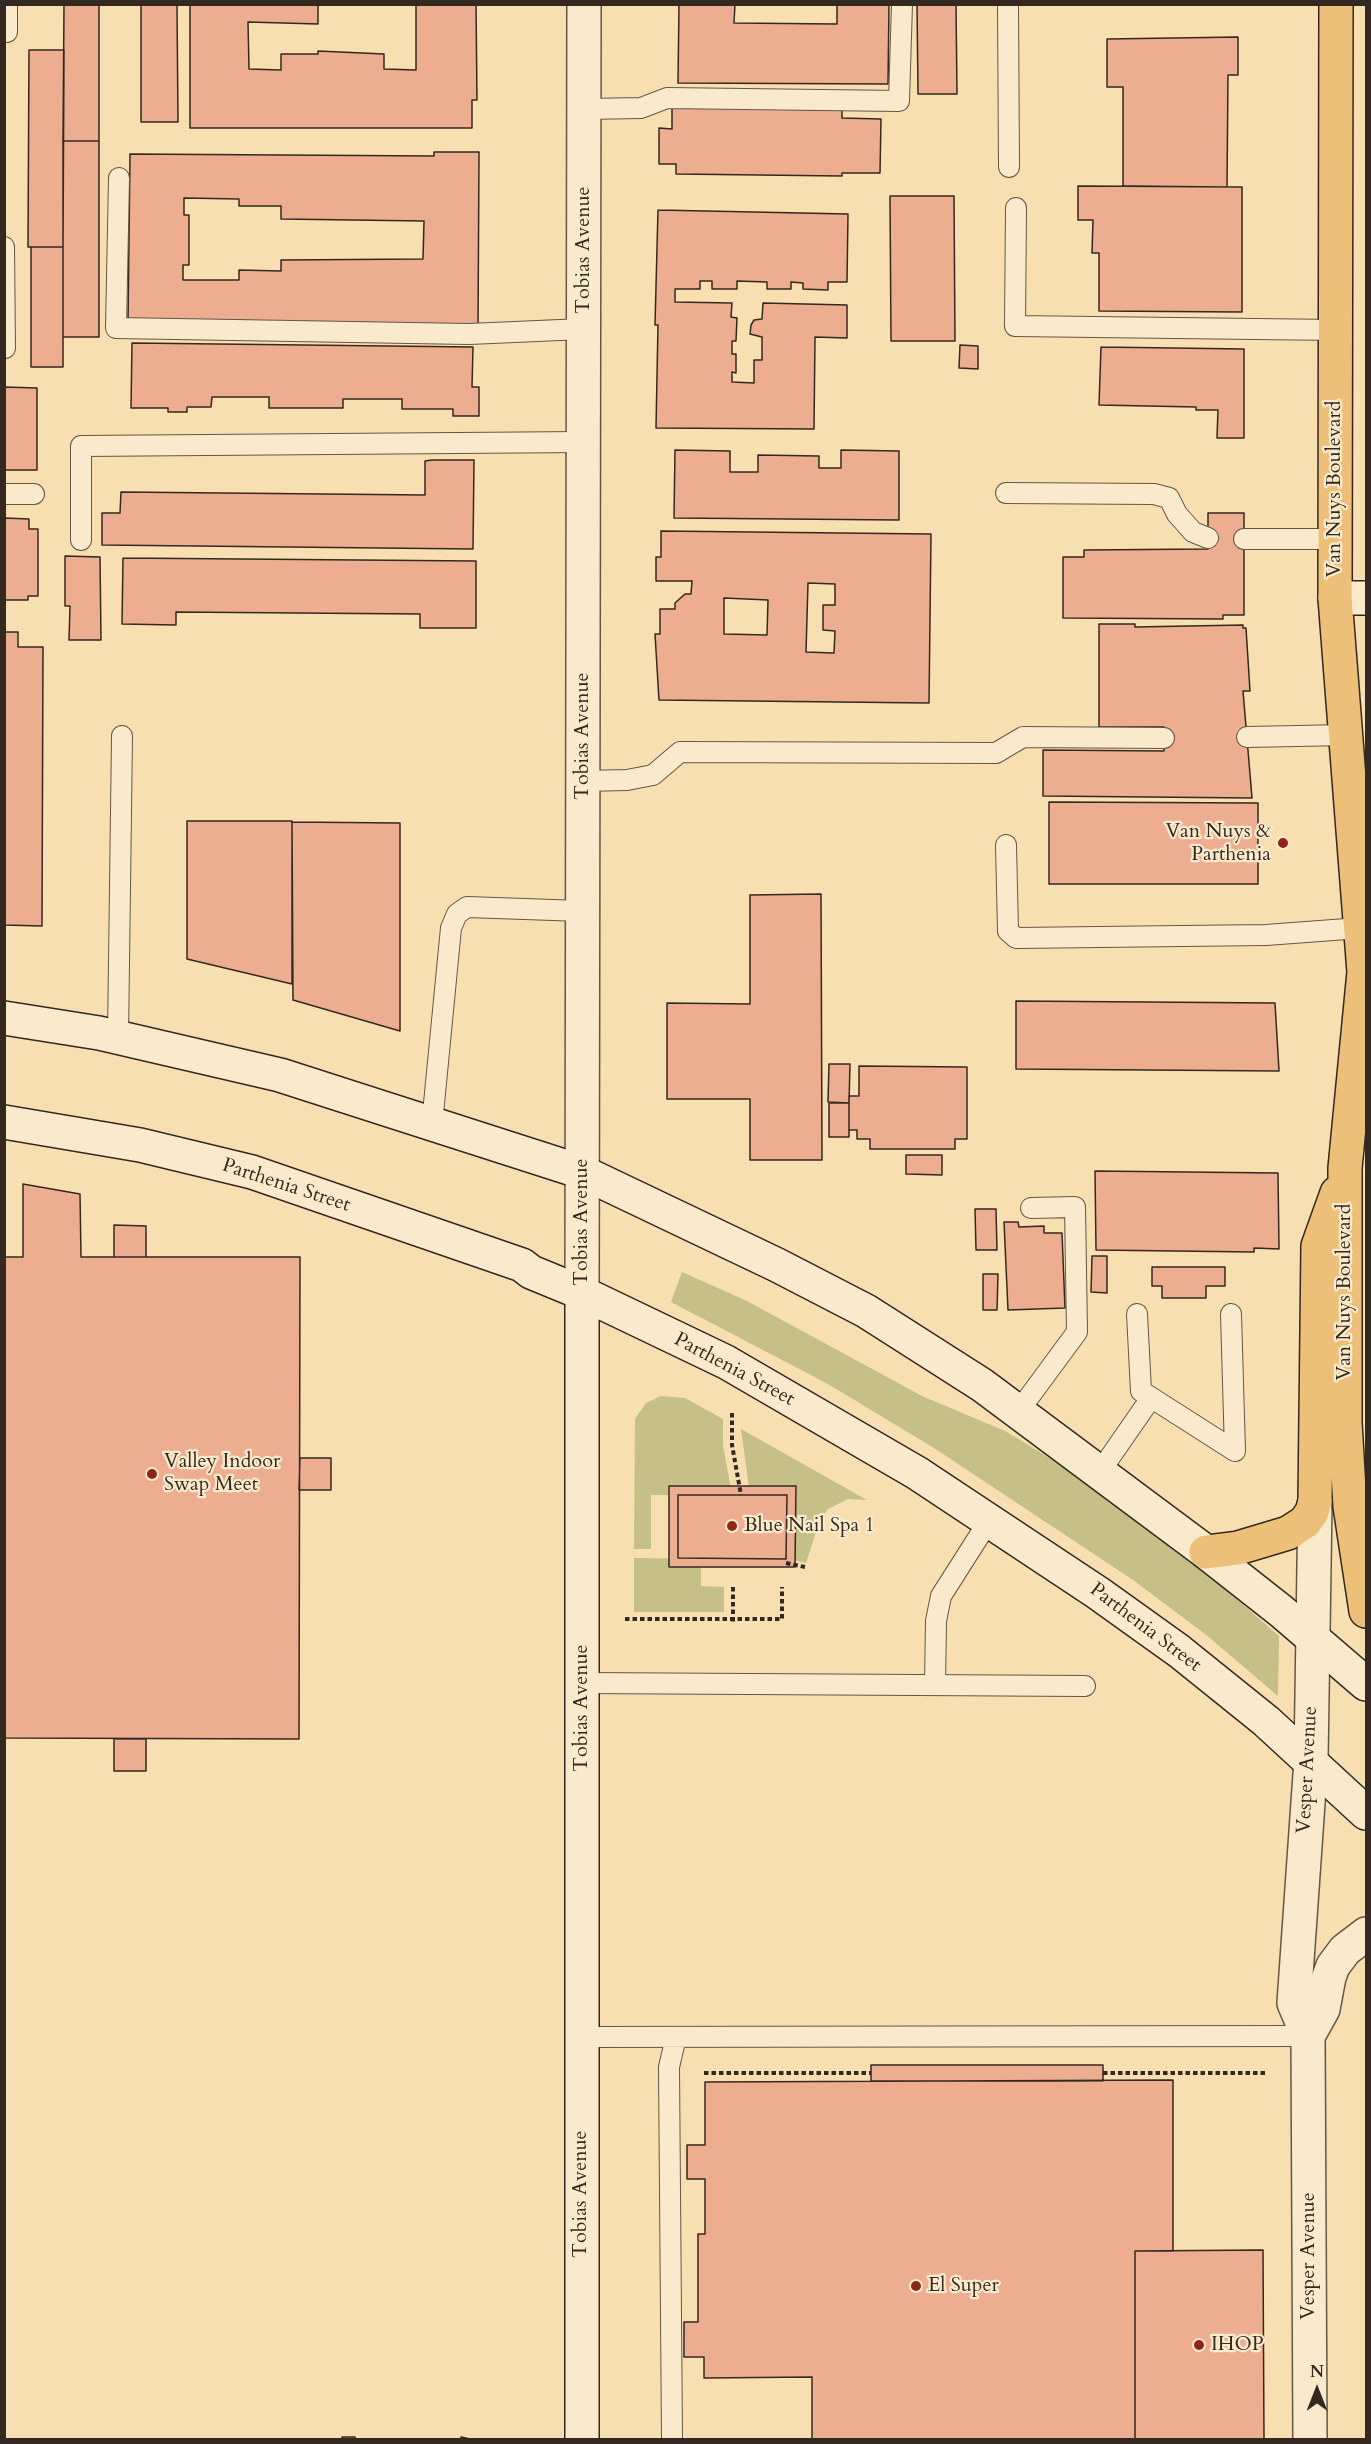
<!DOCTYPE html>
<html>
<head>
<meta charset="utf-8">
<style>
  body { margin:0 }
  #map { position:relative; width:1371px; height:2444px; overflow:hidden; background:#f7dfb1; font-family:Cardo,serif }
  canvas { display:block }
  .frame { position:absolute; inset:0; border:6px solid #342920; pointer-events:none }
  .north { position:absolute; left:1287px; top:2360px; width:60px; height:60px; -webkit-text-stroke:4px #faeacc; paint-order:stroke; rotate:0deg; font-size:16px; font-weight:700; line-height:24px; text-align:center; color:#342920 }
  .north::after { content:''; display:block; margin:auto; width:21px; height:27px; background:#342920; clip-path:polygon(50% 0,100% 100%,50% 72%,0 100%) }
</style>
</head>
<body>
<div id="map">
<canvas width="1371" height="2444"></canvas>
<div class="frame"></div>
<div class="north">N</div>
</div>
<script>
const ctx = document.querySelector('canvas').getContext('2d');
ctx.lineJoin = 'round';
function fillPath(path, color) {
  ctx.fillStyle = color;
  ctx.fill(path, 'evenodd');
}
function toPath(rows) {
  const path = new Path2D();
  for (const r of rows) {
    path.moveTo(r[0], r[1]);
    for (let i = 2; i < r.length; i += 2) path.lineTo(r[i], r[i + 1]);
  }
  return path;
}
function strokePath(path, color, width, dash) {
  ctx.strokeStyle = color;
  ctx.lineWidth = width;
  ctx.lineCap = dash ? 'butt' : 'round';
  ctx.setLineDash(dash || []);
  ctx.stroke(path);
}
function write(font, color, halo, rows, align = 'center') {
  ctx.font = font + ' Cardo,serif';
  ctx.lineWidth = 4.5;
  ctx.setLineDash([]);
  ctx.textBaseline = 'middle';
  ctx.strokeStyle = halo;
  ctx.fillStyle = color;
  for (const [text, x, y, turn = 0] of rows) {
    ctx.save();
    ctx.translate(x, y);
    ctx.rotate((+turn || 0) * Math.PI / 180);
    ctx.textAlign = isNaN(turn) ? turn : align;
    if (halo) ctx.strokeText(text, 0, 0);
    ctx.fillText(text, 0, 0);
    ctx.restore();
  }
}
const green = toPath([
  [682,1272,747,1301,922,1396,1005,1431,1063,1466,1225,1589,1279,1636,1278,1696,1205,1634,1133,1580,934,1448,828,1384,671,1302],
  [661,1396,685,1398,723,1419,723,1445,732,1495,651,1495,651,1549,634,1549,635,1419,646,1403],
  [741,1429,867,1500,848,1499,828,1509,820,1520,806,1563,790,1559,750,1495],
  [634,1558,701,1559,701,1586,724,1587,724,1612,634,1612]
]);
const building = toPath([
  [64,4,99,4,99,141,63,141,64,4],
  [141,4,177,4,178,122,141,122,141,4],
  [190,4,318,4,318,24,248,22,249,69,281,70,281,54,318,54,318,51,384,54,384,69,416,70,416,4,476,4,477,100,472,100,472,128,190,128,190,4],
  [679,4,735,4,734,23,837,24,837,4,889,4,888,84,678,83,679,4],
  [917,4,956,4,957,94,918,94,917,4],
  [1238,37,1238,75,1228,75,1227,187,1123,186,1123,87,1107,87,1107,39,1238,37],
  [29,50,64,50,63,247,28,247,29,50],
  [672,107,842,110,842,118,881,119,880,173,842,173,842,176,676,174,676,164,659,164,659,128,672,129,672,107],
  [63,141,99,141,99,337,63,337,63,141],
  [434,152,479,152,478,331,128,323,130,154,434,156,434,152],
  [184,198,239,199,239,206,281,206,281,219,424,221,423,259,281,260,281,271,239,270,239,280,183,280,183,265,189,265,189,215,184,215,184,198],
  [4,155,5,155,5,230,4,230,4,155],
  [1078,186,1242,187,1242,312,1099,311,1099,253,1092,253,1093,220,1078,220,1078,186],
  [890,196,954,196,955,341,891,341,890,196],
  [658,210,848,214,847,282,828,282,828,290,803,289,803,283,791,282,791,289,767,289,767,282,737,281,737,289,712,289,712,281,700,281,700,289,675,289,675,302,732,303,731,317,737,318,736,341,732,341,732,354,736,354,736,373,732,372,732,382,754,383,754,360,762,360,762,337,750,334,751,325,754,320,762,319,763,303,847,305,847,338,815,337,814,429,656,428,658,325,655,325,658,210],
  [31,247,63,247,63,367,31,367,31,247],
  [132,343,473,347,472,387,479,387,479,416,453,416,453,409,402,409,402,399,343,399,343,408,269,408,269,397,212,397,211,407,187,407,187,412,168,412,168,408,131,408,132,343],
  [960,345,978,346,978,369,959,368,960,345],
  [1101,347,1244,349,1244,438,1217,438,1218,410,1196,410,1196,407,1099,405,1101,347],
  [4,387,37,388,37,470,4,470,4,387],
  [675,450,730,451,730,472,758,472,758,455,819,456,819,468,841,468,841,450,899,451,899,520,674,518,675,450],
  [432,460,474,460,473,549,102,545,102,513,120,513,121,492,425,495,425,461,432,460],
  [1208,513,1244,513,1244,615,1223,615,1223,619,1063,618,1063,557,1084,557,1084,550,1208,549,1208,513],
  [4,518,29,519,29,529,38,529,38,596,28,596,28,600,4,600,4,518],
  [661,531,931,534,929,703,659,700,655,634,660,634,660,609,675,609,675,603,685,594,691,594,692,581,656,581,656,557,661,557,661,531],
  [808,583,835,584,835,605,823,605,823,630,835,631,834,653,806,652,808,583],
  [724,598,768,600,767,635,724,634,724,598],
  [65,556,100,557,101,640,69,640,70,606,65,606,65,556],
  [123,558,476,561,476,628,420,628,420,614,176,612,176,625,122,624,123,558],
  [1099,624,1135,624,1135,627,1243,625,1243,628,1246,628,1250,691,1243,691,1252,798,1043,796,1043,750,1164,751,1164,727,1099,727,1099,624],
  [4,632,18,632,18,647,43,647,42,926,4,925,4,632],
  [1049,802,1258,803,1258,884,1049,884,1049,802],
  [187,821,292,821,292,984,187,959,187,821],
  [292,822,400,823,400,1031,293,1000,292,822],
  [821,894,822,1160,750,1160,750,1099,667,1099,667,1003,750,1004,750,895,821,894],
  [1016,1001,1275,1003,1279,1071,1016,1069,1016,1001],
  [829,1064,850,1064,849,1103,828,1102,829,1064],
  [859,1066,967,1067,967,1139,955,1139,955,1149,870,1149,870,1139,857,1139,857,1130,849,1130,849,1096,859,1096,859,1066],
  [829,1103,849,1103,849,1137,829,1137,829,1103],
  [906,1155,942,1155,942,1175,906,1174,906,1155],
  [1095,1171,1278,1173,1279,1249,1254,1248,1254,1252,1096,1250,1095,1171],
  [23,1184,80,1194,81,1257,300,1257,299,1739,4,1738,4,1257,23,1257,23,1184],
  [975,1209,996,1209,997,1250,976,1250,975,1209],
  [1004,1222,1018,1222,1019,1227,1044,1226,1044,1233,1062,1233,1065,1308,1008,1310,1004,1222],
  [114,1225,146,1226,146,1257,114,1257,114,1225],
  [1092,1256,1107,1256,1107,1293,1091,1292,1092,1256],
  [1152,1267,1225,1267,1225,1286,1206,1286,1206,1298,1162,1298,1162,1286,1152,1286,1152,1267],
  [983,1274,998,1274,997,1310,983,1310,983,1274],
  [300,1458,331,1458,331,1490,299,1490,300,1458],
  [669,1486,796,1486,795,1567,669,1567,669,1486],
  [678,1495,787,1495,786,1559,678,1558,678,1495],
  [678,1495,787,1495,786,1559,678,1558,678,1495],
  [114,1739,146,1739,146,1771,114,1771,114,1739],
  [871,2065,1103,2065,1103,2081,871,2081,871,2065],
  [1173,2080,1173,2251,1135,2251,1135,2440,812,2440,812,2377,704,2378,704,2357,684,2357,684,2322,698,2322,698,2234,705,2234,705,2179,687,2179,687,2145,705,2145,705,2082,1173,2080],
  [1263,2250,1264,2440,1135,2440,1135,2251,1263,2250],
  [342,2437,355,2437,356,2440,342,2440,342,2437],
  [461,2437,470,2439,499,2440,461,2440,461,2437]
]);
const path = toPath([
  [732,1413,732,1445,741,1495],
  [786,1563,805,1567],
  [733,1587,733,1623],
  [625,1619,782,1619,782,1587],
  [704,2073,871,2073],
  [1103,2073,1268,2073]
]);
const lane = toPath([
  [1008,4,1009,167],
  [7,32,7,4],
  [584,109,641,108,667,98,899,101,902,4],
  [119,178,116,328,469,334,583,329],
  [1016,208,1015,326,1336,330],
  [4,247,5,348],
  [1006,493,1154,494,1169,498,1177,514,1193,532,1208,538],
  [4,494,34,494],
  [1244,539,1335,539],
  [81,540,81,446,583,442],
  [1247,737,1346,735],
  [583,781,627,780,653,775,680,752,996,753,1023,737,1164,738],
  [1006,845,1008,931,1016,938,1266,935,1360,928],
  [118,1038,122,736],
  [432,1124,451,928,457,914,467,907,582,911],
  [1137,1314,1141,1391,1235,1451,1231,1314],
  [1018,1412,1077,1332,1075,1207,1031,1208],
  [1099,1473,1151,1398],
  [582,1683,1085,1686],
  [935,1685,936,1621,941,1596,990,1519],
  [582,2037,1308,2036],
  [672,2440,669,2067,676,2037]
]);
const street = toPath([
  [582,1293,584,4],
  [1308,2036,1323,2009,1329,1977,1333,1966,1345,1950,1366,1934],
  [1310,2440,1308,2036,1294,2003,1311,1760,1315,1501]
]);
const secondary = toPath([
  [1335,598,1366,598],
  [4,1018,99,1033,280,1075,582,1172,777,1265,866,1311,982,1385,1206,1552,1281,1611,1366,1684],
  [4,1122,140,1145,252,1172,522,1265,531,1272,582,1293,726,1362,917,1473,1098,1593,1179,1651,1266,1721,1366,1813],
  [582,2440,582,1293]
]);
const primary = toPath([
  [1336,4,1335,598,1364,972,1345,1168,1345,1423,1350,1506,1366,1611],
  [1206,1552,1238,1548,1288,1533,1305,1522,1312,1512,1315,1501,1318,1246,1337,1193]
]);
const markers = [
  [1283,843,6,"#8f2418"],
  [152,1474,6,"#8f2418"],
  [732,1526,6,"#8f2418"],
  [916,2286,6,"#8f2418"],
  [1199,2345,6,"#8f2418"]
];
const streetNames = [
  ["Tobias Avenue",584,250,-90],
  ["Van Nuys Boulevard",1335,489,-90],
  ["Tobias Avenue",583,736,-90],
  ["Parthenia Street",286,1186,18],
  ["Tobias Avenue",582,1222,-90],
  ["Van Nuys Boulevard",1345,1292,-90],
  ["Parthenia Street",734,1370,28],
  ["Parthenia Street",1145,1628,37],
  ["Tobias Avenue",582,1708,-90],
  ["Vesper Avenue",1308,1770,-87],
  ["Tobias Avenue",581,2194,-90],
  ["Vesper Avenue",1309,2256,-90]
];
const poiNames = [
  ["Van Nuys &",1271,832,"right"],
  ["Parthenia",1271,855,"right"],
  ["Valley Indoor",164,1462],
  ["Swap Meet",164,1485],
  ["Blue Nail Spa 1",744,1526],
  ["El Super",928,2286],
  ["IHOP",1211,2345]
];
fillPath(green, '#c4c087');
fillPath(building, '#edad91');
strokePath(building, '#342920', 1.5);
strokePath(lane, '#655644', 22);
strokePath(street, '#655644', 36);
strokePath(secondary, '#342920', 36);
strokePath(primary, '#342920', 36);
strokePath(path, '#342920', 4, [4.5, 3]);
strokePath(lane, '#faeacc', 20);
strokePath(street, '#faeacc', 33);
strokePath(secondary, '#faeacc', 33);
strokePath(primary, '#ecc078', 33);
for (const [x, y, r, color] of markers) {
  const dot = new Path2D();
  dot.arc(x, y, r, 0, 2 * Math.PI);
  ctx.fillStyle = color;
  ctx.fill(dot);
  strokePath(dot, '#faeacc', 2);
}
write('20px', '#342920', '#faeacc', streetNames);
write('20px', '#342920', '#faeacc', poiNames, 'left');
</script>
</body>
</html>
